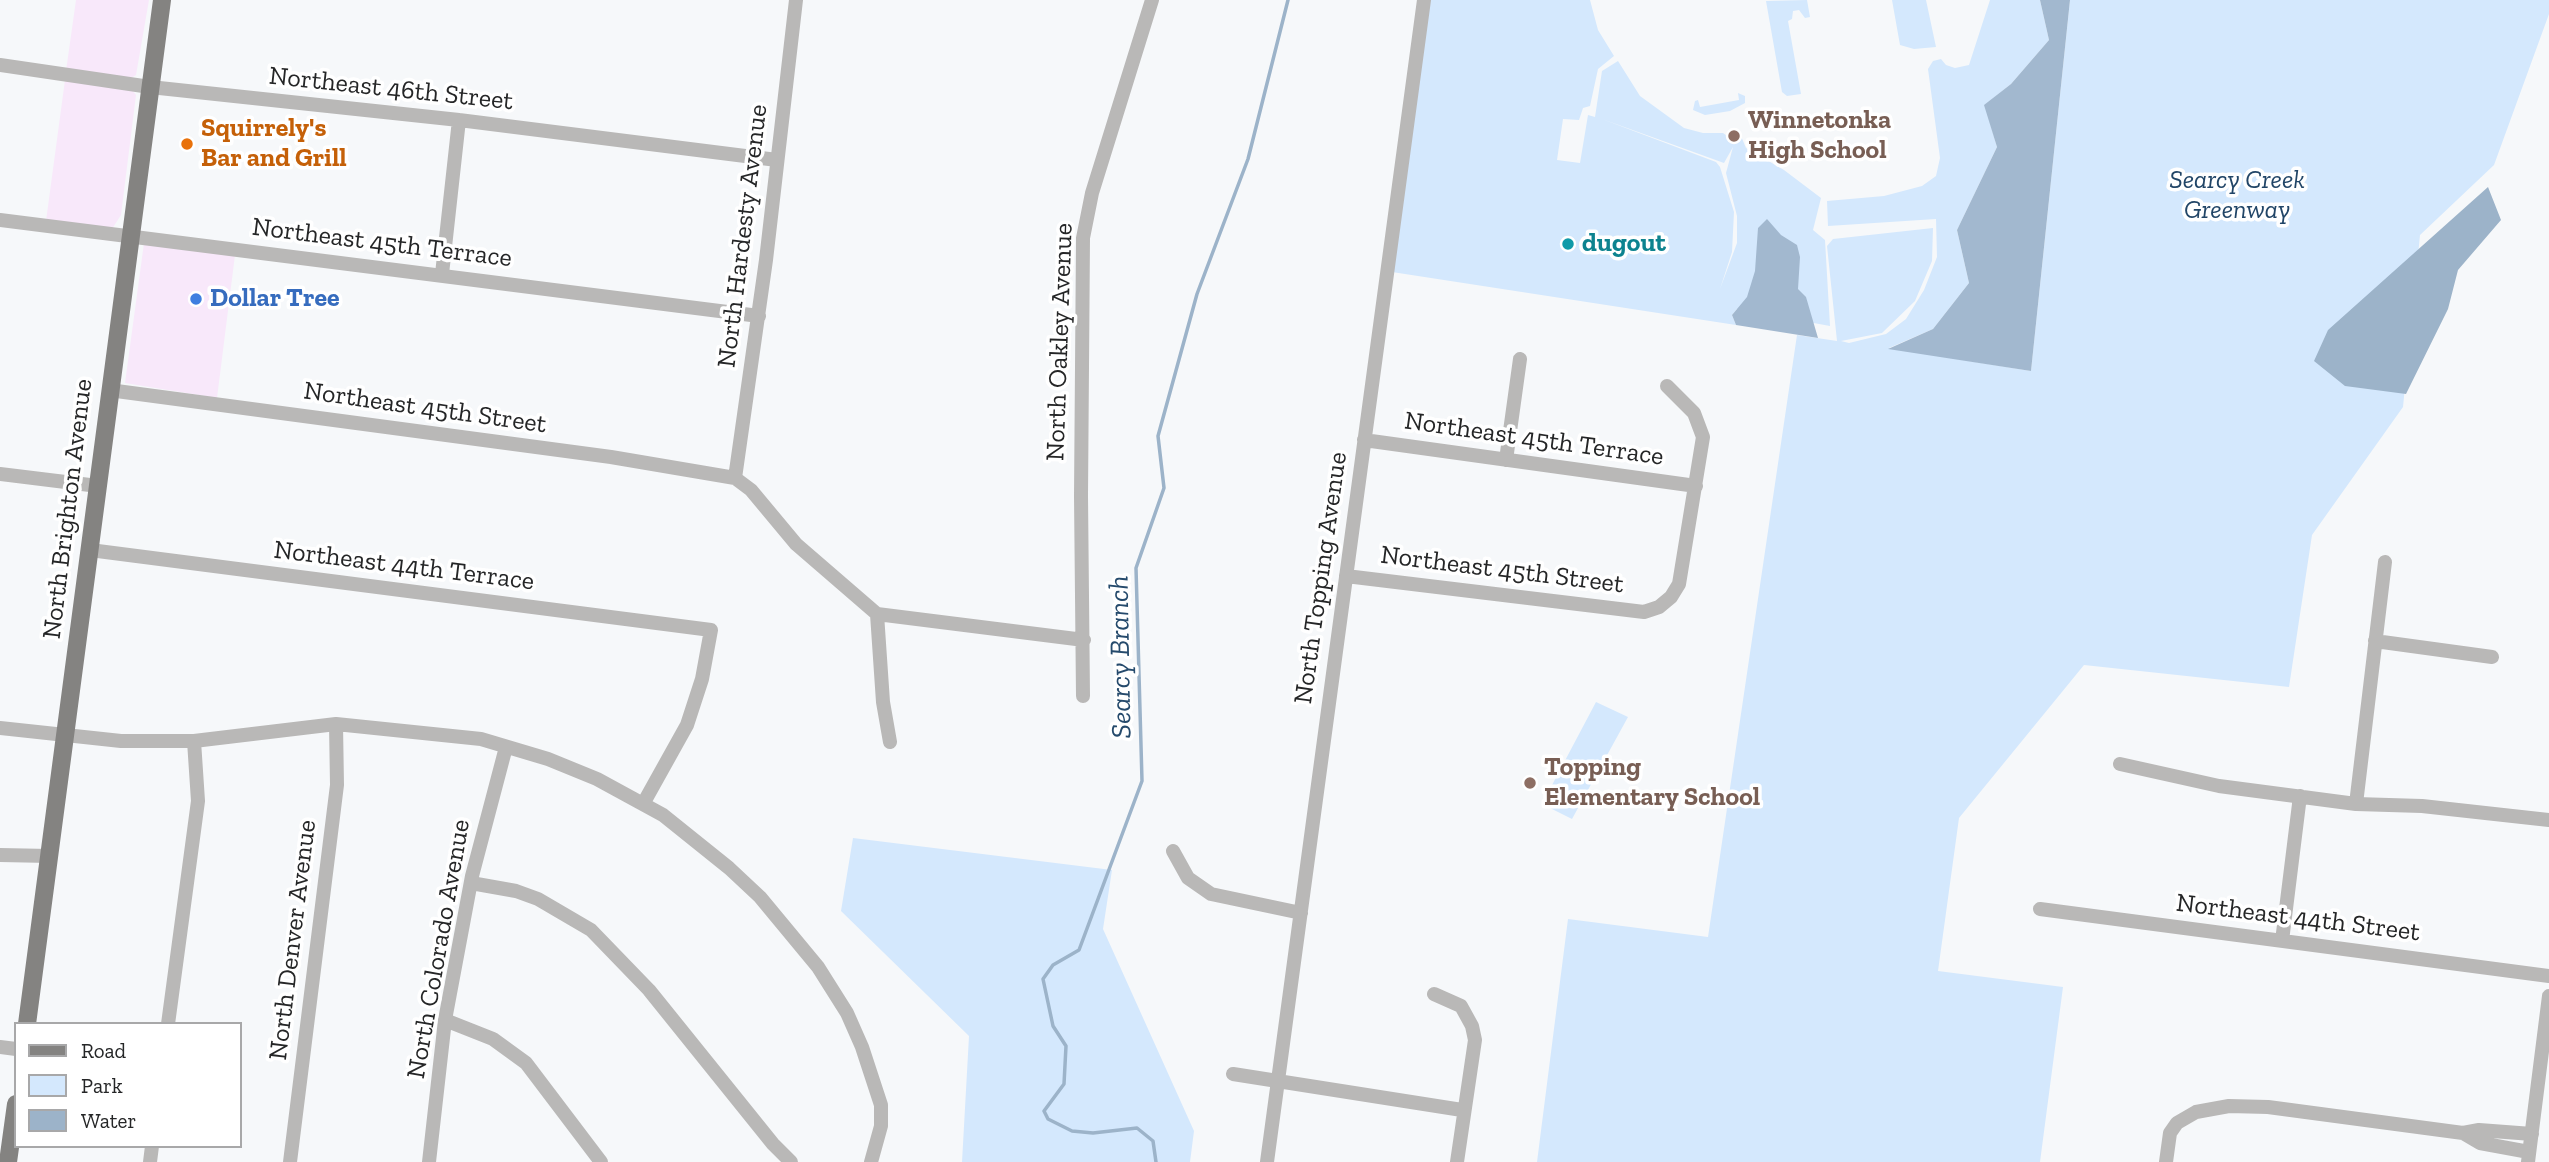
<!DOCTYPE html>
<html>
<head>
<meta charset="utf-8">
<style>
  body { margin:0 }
  #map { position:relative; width:2549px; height:1162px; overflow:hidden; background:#f6f8fa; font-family:"Zilla Slab",serif }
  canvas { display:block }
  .legend { position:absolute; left:14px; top:1022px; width:228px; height:126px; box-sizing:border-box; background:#fff; border:2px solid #a8a8a9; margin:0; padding:9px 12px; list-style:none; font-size:21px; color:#252627 }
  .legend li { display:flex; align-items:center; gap:14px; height:35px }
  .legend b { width:35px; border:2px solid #a8a8a9 }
</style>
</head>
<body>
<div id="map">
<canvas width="2549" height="1162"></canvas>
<ul class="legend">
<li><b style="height:9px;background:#848381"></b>Road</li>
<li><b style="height:19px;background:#d4e8fd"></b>Park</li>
<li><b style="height:19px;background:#9cb3c9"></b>Water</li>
</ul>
</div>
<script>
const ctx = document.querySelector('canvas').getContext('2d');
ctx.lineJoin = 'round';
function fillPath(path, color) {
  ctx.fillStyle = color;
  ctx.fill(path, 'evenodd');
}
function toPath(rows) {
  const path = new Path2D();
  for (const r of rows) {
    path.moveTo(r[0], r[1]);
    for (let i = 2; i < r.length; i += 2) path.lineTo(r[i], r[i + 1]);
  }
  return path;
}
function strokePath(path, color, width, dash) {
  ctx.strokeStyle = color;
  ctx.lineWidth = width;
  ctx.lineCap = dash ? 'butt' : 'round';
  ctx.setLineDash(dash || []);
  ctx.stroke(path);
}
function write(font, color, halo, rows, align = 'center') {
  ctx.font = font + ' "Zilla Slab",serif';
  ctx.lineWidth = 7;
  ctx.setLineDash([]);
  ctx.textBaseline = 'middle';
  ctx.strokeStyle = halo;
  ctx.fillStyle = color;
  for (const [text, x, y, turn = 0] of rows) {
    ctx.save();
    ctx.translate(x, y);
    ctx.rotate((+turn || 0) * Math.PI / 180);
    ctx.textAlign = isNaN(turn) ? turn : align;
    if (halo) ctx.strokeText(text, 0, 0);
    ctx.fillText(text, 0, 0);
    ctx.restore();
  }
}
const commercial = toPath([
  [76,0,149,0,136,75,131,78,66,71],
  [65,80,132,90,136,95,121,215,112,229,46,221],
  [144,243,235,255,217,398,125,383]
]);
const green = toPath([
  [1428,0,1590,0,1598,30,1614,56,1598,69,1590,106,1583,108,1579,120,1563,119,1557,160,1580,163,1588,115,1595,117,1602,71,1618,61,1640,96,1684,128,1703,133,1723,133,1734,141,1738,129,1746,148,1784,170,1821,198,1813,230,1825,240,1830,326,1737,309,1732,315,1736,325,1392,272],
  [1602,119,1724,163,1733,147,1726,173,1737,216,1737,243,1720,289,1732,252,1734,212,1720,167,1716,162],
  [1807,0,1810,17,1805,18,1799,10,1793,11,1792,19,1788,21,1801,94,1787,96,1782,92,1766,1],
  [1892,0,1926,0,1936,47,1914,49,1900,45],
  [1990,0,2040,0,2049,40,2011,84,1985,105,1997,147,1957,230,1969,283,1933,329,1889,348,2031,371,2070,0,2549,0,2549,14,2494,165,2420,235,2403,407,2312,535,2289,687,2084,665,1959,818,1938,971,2063,987,2040,1162,1537,1162,1568,919,1708,937,1797,335,1837,341,1827,246,1833,239,1933,228,1932,261,1915,301,1882,333,1841,341,1849,343,1886,334,1906,319,1924,290,1937,257,1936,219,1828,226,1827,201,1884,196,1922,186,1936,176,1940,158,1928,69,1933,61,1941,59,1946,65,1955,68,1969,65],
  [1738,93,1745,96,1745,103,1730,111,1705,115,1693,110,1695,101,1698,100,1700,107,1739,100],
  [1596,702,1628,717,1572,819,1542,804],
  [853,838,1112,870,1103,929,1194,1131,1190,1162,962,1162,969,1036,841,911]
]);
const forest = toPath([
  [2040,0,2070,0,2031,371,1888,349,1933,329,1969,283,1957,230,1997,147,1984,105,2011,84,2049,40],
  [1767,219,1781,235,1797,245,1800,257,1798,289,1806,297,1818,338,1736,325,1732,315,1747,297,1755,271,1758,228]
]);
const water = toPath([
  [2488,187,2501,220,2458,270,2448,309,2406,394,2345,386,2314,361,2328,330]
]);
const stream = toPath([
  [1156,1162,1153,1141,1137,1128,1093,1133,1072,1131,1048,1119,1044,1111,1064,1084,1066,1046,1053,1026,1043,979,1053,965,1079,950,1142,781,1136,568,1164,488,1158,436,1197,294,1248,159,1288,0]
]);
const minor = toPath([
  [0,65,150,87,459,120,777,160],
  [0,220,759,316],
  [442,274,459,120],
  [109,390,611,457,735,478,751,490,796,544,877,614,883,702,890,742],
  [1364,440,1696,486],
  [1506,460,1520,359],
  [0,474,98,486],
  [735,478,766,260,796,0],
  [90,550,711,630,702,679,687,725,643,804],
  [1346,576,1644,612,1659,607,1671,597,1679,584,1703,437,1694,413,1667,386],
  [877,614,1084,640],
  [2375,641,2492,657],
  [1083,696,1081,496,1083,238,1092,193,1152,0],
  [0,728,121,741,194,741,336,724,481,739,548,759,597,779,663,815,729,868,760,897,818,967,847,1013,862,1047,881,1105,881,1126,871,1162],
  [2120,764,2219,786,2356,804,2422,806,2549,820],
  [2356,804,2385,562],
  [1173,851,1188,878,1211,894,1301,913],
  [0,855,50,856],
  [471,883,516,891,538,899,591,930,649,990,773,1144,791,1162],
  [2040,909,2549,976],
  [2282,941,2300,796],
  [1434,994,1461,1006,1472,1026,1475,1040,1457,1162],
  [445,1020,493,1039,526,1063,601,1162],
  [168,1024,198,801,194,741],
  [0,1047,16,1049],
  [1233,1074,1462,1110],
  [2463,1133,2480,1143,2529,1152],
  [150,1162,152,1146],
  [290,1162,337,785,336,724],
  [429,1162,445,1020,472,876,506,747],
  [1267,1162,1424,0],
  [2166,1162,2170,1133,2177,1123,2196,1112,2229,1106,2268,1107,2463,1133,2479,1130,2532,1134],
  [2528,1162,2549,996]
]);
const major = toPath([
  [27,1024,162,0],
  [8,1162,16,1104]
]);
const markers = [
  [1734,136,7,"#8d6e63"],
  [187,144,7,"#e8710a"],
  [1568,244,7,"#0f9aa8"],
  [196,299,7,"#3f7fe0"],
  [1530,783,7,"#8d6e63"]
];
const streetNames = [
  ["Northeast 46th Street",391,89,6],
  ["North Hardesty Avenue",743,236,-83],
  ["Northeast 45th Terrace",382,243,7],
  ["North Oakley Avenue",1060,342,-88],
  ["Northeast 45th Street",425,408,8],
  ["Northeast 45th Terrace",1534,439,8],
  ["North Brighton Avenue",68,509,-83],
  ["Northeast 44th Terrace",404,566,7],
  ["Northeast 45th Street",1502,570,7],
  ["North Topping Avenue",1321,578,-82],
  ["Northeast 44th Street",2298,918,7],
  ["North Denver Avenue",293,940,-83],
  ["North Colorado Avenue",439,949,-80]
];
const educationNames = [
  ["Winnetonka",1748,121],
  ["High School",1748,151],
  ["Topping",1544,768],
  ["Elementary School",1544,798]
];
const foodNames = [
  ["Squirrely's",201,129],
  ["Bar and Grill",201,159]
];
const parkNames = [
  ["Searcy Creek",2237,181],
  ["Greenway",2237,211]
];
const cultureNames = [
  ["dugout",1582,244]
];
const shopNames = [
  ["Dollar Tree",210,299]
];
const waterNames = [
  ["Searcy Branch",1121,657,-91]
];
fillPath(commercial, '#f8e8fa');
fillPath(green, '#d4e8fd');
fillPath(forest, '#a2b8cf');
fillPath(water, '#9cb3c9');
strokePath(stream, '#9cb3c9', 3.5);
strokePath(minor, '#b9b8b7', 14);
strokePath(major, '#848381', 18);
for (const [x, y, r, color] of markers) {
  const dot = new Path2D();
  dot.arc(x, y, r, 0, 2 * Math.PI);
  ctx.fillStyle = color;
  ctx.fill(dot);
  strokePath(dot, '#fff', 2.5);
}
write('26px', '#252627', '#fff', streetNames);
write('bold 26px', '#785e54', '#fff', educationNames, 'left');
write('bold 26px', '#c56008', '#fff', foodNames, 'left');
write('italic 26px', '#214567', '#fff', parkNames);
write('bold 26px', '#0d838f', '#fff', cultureNames, 'left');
write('bold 26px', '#366cbe', '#fff', shopNames, 'left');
write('italic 28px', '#254a6c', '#fff', waterNames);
</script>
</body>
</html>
